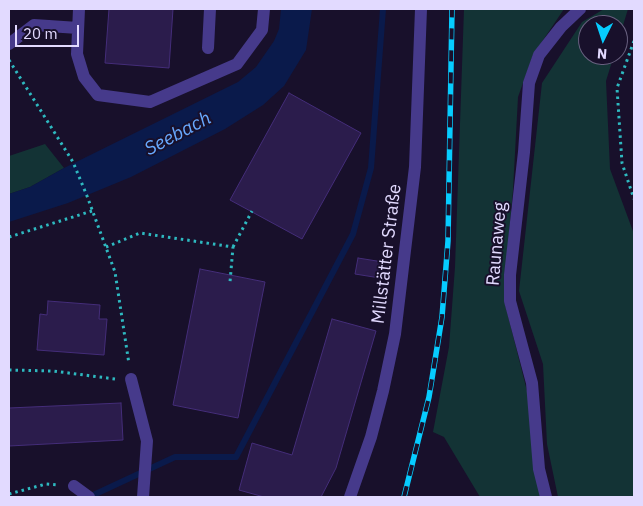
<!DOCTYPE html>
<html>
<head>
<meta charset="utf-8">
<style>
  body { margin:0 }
  #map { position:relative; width:643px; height:506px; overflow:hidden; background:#18102b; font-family:"IBM Plex Sans",sans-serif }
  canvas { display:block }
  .frame { position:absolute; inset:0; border:10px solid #e2daff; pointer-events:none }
  .north { position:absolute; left:578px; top:15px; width:50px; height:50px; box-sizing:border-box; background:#18102b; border:1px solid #696180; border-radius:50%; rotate:184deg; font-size:14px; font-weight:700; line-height:20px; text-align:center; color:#e2daff }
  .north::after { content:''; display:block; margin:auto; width:18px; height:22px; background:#06ccff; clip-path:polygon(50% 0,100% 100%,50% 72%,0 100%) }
  .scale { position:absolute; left:15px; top:25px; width:64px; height:22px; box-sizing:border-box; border:2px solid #e2daff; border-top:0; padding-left:6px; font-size:15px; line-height:18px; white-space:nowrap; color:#e2daff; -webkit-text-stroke:4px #18102b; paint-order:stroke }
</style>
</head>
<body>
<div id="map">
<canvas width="643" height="506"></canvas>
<div class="frame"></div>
<div class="north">N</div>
<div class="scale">20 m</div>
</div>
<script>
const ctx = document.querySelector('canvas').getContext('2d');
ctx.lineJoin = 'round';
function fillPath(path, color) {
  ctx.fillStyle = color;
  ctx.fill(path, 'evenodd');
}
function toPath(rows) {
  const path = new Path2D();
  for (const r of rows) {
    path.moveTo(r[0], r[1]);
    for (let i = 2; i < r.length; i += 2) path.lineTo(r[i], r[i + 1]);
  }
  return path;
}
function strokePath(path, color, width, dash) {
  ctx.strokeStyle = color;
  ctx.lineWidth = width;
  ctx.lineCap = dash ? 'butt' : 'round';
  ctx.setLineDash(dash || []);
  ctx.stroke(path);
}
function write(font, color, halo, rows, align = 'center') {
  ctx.font = font + ' "IBM Plex Sans",sans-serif';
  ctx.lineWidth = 4;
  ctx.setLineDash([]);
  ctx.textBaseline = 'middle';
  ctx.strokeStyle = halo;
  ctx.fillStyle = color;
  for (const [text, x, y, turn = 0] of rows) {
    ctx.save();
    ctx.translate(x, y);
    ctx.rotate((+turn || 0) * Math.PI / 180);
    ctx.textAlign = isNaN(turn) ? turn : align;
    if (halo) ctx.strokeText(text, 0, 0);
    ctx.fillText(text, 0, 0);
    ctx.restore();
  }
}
const green = toPath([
  [464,9,564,9,533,55,518,97,513,190,504,288,505,304,528,395,542,497,480,497,444,437,433,432,449,347,455,267],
  [604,9,628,9,618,42,618,25,588,25,588,55,614,55,606,81,610,169,634,234,634,497,558,497,547,444,543,364,519,291,542,83,582,22],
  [45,144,64,168,30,187,9,194,9,156]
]);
const water = toPath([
  [281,9,312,9,306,50,284,86,263,105,225,129,131,177,68,203,9,222,9,194,30,187,64,168,238,82,256,67,274,41,279,29]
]);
const stream = toPath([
  [89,497,175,457,236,457,353,234,371,168,383,9]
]);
const building = toPath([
  [109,9,173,9,169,68,105,63,109,9],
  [289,93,361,133,302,239,230,200,289,93],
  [358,258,383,262,380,278,355,274,358,258],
  [200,269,265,282,238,418,173,405,200,269],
  [48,301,100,305,99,319,107,319,104,355,37,350,40,314,47,315,48,301],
  [332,319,376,331,336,468,321,497,264,497,239,490,252,443,292,455,332,319],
  [121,403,123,440,9,446,9,408,121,403]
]);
const path = toPath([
  [634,41,617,88,622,163,634,199],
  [9,60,73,162,87,196,115,272,129,364],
  [9,237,92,211],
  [106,247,140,233,233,247,230,282],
  [233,247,252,211],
  [9,370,53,371,115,379],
  [9,494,46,484,59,485]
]);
const service = toPath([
  [79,9,77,54,84,77,98,95,150,102,237,64,262,30,264,9],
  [9,44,34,25,78,28],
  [208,48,210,9]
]);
const minor = toPath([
  [131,379,147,441,143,497],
  [74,486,89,497],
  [546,497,539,469,532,383,510,301,510,275,524,152,529,83,539,55,561,27,580,9]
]);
const tertiary = toPath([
  [350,497,371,437,383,391,395,334,415,167,421,9]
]);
const rail = toPath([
  [404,497,429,397,442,317,448,241,452,9]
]);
const streetNames = [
  ["Raunaweg",497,244,-85],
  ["Millstätter Straße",387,254,-83]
];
const waterNames = [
  ["Seebach",178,134,-28]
];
fillPath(green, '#133335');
fillPath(water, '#0a1a4b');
strokePath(stream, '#0a1a4b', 6);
fillPath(building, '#2b1c4c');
strokePath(building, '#442d79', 1);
strokePath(path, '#2eb9c0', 3, [2.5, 4]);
strokePath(service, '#463a8b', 12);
strokePath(minor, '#463a8b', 12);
strokePath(tertiary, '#463a8b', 12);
strokePath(rail, '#06ccff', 5.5);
strokePath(rail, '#18102b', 4, [11]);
write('18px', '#e2daff', '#18102b', streetNames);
write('italic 19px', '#68a9ff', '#18102b', waterNames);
</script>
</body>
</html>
